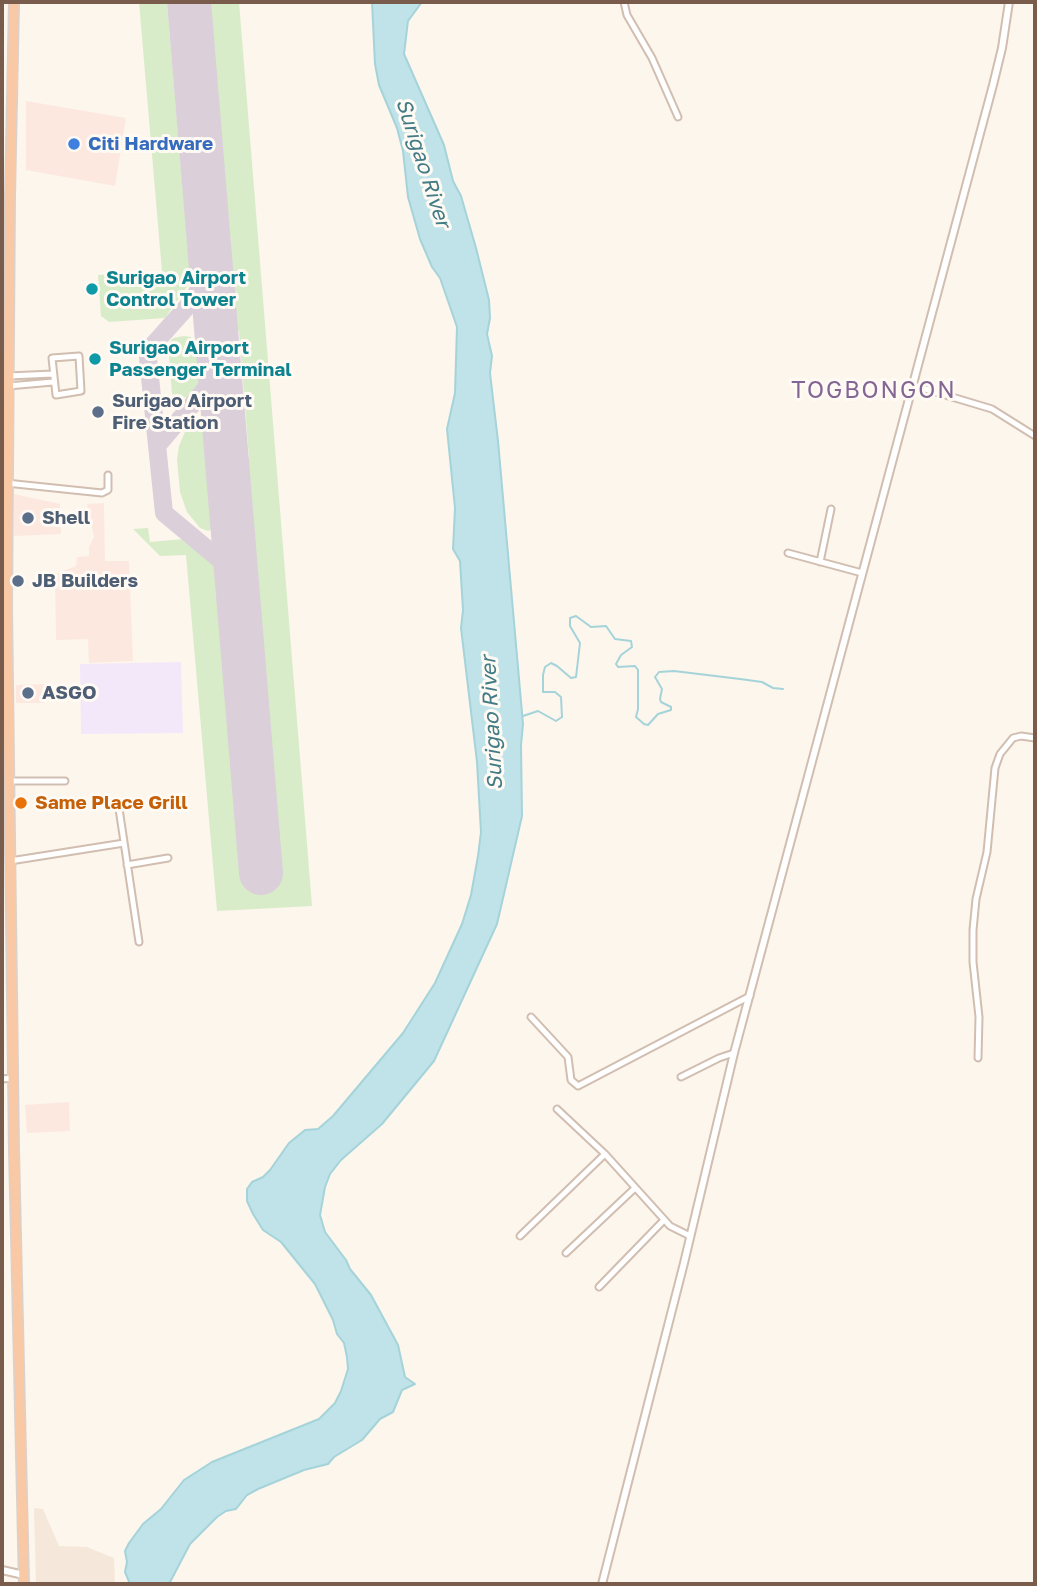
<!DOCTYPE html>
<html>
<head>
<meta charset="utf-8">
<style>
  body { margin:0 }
  #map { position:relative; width:1037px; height:1586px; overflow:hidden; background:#fdf6ec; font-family:"Golos Text",sans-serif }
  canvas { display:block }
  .frame { position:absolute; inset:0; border:4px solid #7a5c4d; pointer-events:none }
</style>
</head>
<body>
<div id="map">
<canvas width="1037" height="1586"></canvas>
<div class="frame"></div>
</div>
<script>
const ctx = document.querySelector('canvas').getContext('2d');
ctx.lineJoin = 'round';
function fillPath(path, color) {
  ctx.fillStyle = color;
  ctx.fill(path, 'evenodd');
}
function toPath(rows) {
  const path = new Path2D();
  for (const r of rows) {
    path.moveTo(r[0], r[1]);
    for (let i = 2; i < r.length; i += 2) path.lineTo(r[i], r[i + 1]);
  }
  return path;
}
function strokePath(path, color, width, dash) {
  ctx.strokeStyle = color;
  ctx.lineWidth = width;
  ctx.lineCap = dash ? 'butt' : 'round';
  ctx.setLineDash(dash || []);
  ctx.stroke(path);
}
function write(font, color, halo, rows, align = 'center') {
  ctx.font = font + ' "Golos Text",sans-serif';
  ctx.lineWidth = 6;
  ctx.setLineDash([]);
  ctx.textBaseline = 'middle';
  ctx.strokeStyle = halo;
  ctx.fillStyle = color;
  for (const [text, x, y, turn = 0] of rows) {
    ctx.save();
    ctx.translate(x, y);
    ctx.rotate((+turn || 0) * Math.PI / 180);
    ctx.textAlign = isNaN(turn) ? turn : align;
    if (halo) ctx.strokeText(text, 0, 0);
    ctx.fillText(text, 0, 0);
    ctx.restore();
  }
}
const residential = toPath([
  [34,1508,43,1509,59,1546,87,1547,114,1558,115,1584,36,1584]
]);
const commercial = toPath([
  [26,101,126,118,115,186,26,170],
  [14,494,60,504,61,534,14,536],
  [104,503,105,561,129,561,133,661,89,663,88,639,56,640,55,574,76,566,77,557,89,556,89,547,94,537,87,504],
  [44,684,44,703,16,703,16,685],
  [69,1102,70,1131,27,1133,25,1105]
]);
const education = toPath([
  [181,662,183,733,81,734,80,664]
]);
const green = toPath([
  [139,2,167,2,188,251,194,251,195,263,190,264,191,281,165,318,109,322,101,316,98,275,162,272],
  [210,2,239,2,312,906,217,911,186,555,160,556,133,529,148,528,150,542,184,539,220,570,245,874,278,871,245,459,249,458,239,331,231,331,224,248,231,247],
  [184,336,191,337,196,342,200,383,188,397,181,398,172,394,168,344,173,338],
  [197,418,202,418,206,461,211,461,216,524,214,528,208,531,200,528,187,512,180,492,177,459,179,446,187,427]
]);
const water = toPath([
  [372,2,422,2,408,21,404,54,444,145,453,181,461,196,476,248,489,300,490,318,487,334,492,356,490,373,498,441,523,724,521,745,522,816,497,924,434,1061,382,1124,341,1160,330,1174,325,1187,320,1215,325,1232,346,1260,350,1269,371,1295,398,1345,405,1377,415,1384,402,1390,393,1412,380,1419,362,1440,334,1457,328,1464,304,1470,258,1489,247,1495,236,1509,226,1511,217,1517,190,1544,169,1584,130,1584,125,1572,127,1562,125,1551,129,1543,143,1524,161,1509,184,1480,212,1462,319,1419,335,1403,341,1391,348,1369,347,1357,344,1343,337,1334,333,1320,315,1284,281,1242,263,1230,253,1214,247,1201,247,1189,252,1182,263,1177,270,1170,289,1143,305,1130,318,1129,333,1116,403,1033,435,983,462,924,471,895,478,856,481,832,477,762,461,628,463,610,460,561,453,549,455,508,447,429,455,393,457,327,440,278,432,267,420,239,408,197,403,151,397,128,379,85,375,64,372,2]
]);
const stream = toPath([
  [523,716,538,711,556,721,562,717,561,697,555,692,543,692,543,675,545,667,551,663,557,666,571,678,576,677,580,643,570,626,570,618,576,616,591,627,606,626,615,639,631,641,632,647,621,655,616,664,618,667,635,666,638,670,638,709,636,717,644,724,648,725,658,714,671,710,671,707,661,702,660,699,662,689,655,677,659,672,674,671,740,679,762,682,773,688,783,689]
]);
const taxiway = toPath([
  [210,264,194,299,153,345,148,358,164,513,236,573],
  [157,446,219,373]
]);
const runway = toPath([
  [189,2,261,873]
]);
const minor = toPath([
  [624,2,627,15,652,58,678,117],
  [79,356,81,391,56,395,52,358,79,356],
  [8,376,53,374],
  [912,385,992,409,1035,436],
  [8,386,53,382],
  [6,483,102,493,108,490,108,475],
  [788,553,862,573],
  [820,562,831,509],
  [9,781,65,781],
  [118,802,139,942],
  [10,861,124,843],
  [127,865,168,858],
  [531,1017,568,1057,571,1080,578,1086,750,996],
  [978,1058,979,1017,973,962,973,930,976,899,987,852,995,768,1000,754,1013,738,1021,736,1035,738],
  [681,1077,719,1058,734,1053],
  [2,1079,13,1078],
  [557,1109,605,1154,670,1226,690,1236],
  [520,1236,605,1154],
  [566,1253,635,1188],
  [599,1287,664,1220]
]);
const tertiary = toPath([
  [2,1570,24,1575],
  [602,1584,684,1263,734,1053,993,85,1002,48,1009,2]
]);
const trunk = toPath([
  [14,2,10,196,7,606,14,1150,24,1584]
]);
const markers = [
  [74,144,7,"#3f7fe0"],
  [92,289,7,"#0f9aa8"],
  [95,359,7,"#0f9aa8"],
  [98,412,7,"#5c6f8a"],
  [28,518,7,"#5c6f8a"],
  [18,581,7,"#5c6f8a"],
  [28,693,7,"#5c6f8a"],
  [21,803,7,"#e8710a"]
];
const shopNames = [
  ["Citi Hardware",88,144]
];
const cultureNames = [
  ["Surigao Airport",106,278],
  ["Control Tower",106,300],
  ["Surigao Airport",109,348],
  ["Passenger Terminal",109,370]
];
const serviceNames = [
  ["Surigao Airport",112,401],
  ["Fire Station",112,423],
  ["Shell",42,518],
  ["JB Builders",32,581],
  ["ASGO",42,693]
];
const foodNames = [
  ["Same Place Grill",35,803]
];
const waterNames = [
  ["Surigao River",423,163,72],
  ["Surigao River",492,723,-93]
];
const quarterNames = [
  ["TOGBONGON",874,391]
];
fillPath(residential, '#f5e8da');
fillPath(commercial, '#fde8e0');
fillPath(education, '#f3e8fa');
fillPath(green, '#d8ecc9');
fillPath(water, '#bfe3e8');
strokePath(water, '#a5d3da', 2);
strokePath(stream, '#a5d3da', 2);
strokePath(taxiway, '#dbcfda', 18);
strokePath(runway, '#dbcfda', 44);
strokePath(minor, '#d1beb0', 9);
strokePath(tertiary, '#d1beb0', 10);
strokePath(trunk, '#dad1cd', 12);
strokePath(minor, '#fff', 5);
strokePath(tertiary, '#fff', 6);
strokePath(trunk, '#f9c8a4', 9);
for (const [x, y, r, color] of markers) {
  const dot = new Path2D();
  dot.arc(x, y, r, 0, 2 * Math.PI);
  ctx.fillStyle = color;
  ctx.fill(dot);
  strokePath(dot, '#fffaf3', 2.5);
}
write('bold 19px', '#366cbe', '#fffaf3', shopNames, 'left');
write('bold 19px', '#0d838f', '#fffaf3', cultureNames, 'left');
write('bold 19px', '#4e5e75', '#fffaf3', serviceNames, 'left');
write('bold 19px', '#c56008', '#fffaf3', foodNames, 'left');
write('italic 21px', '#437c86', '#fffaf3', waterNames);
ctx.letterSpacing = '2px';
write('23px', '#846695', '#fffaf3', quarterNames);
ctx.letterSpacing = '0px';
</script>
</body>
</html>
